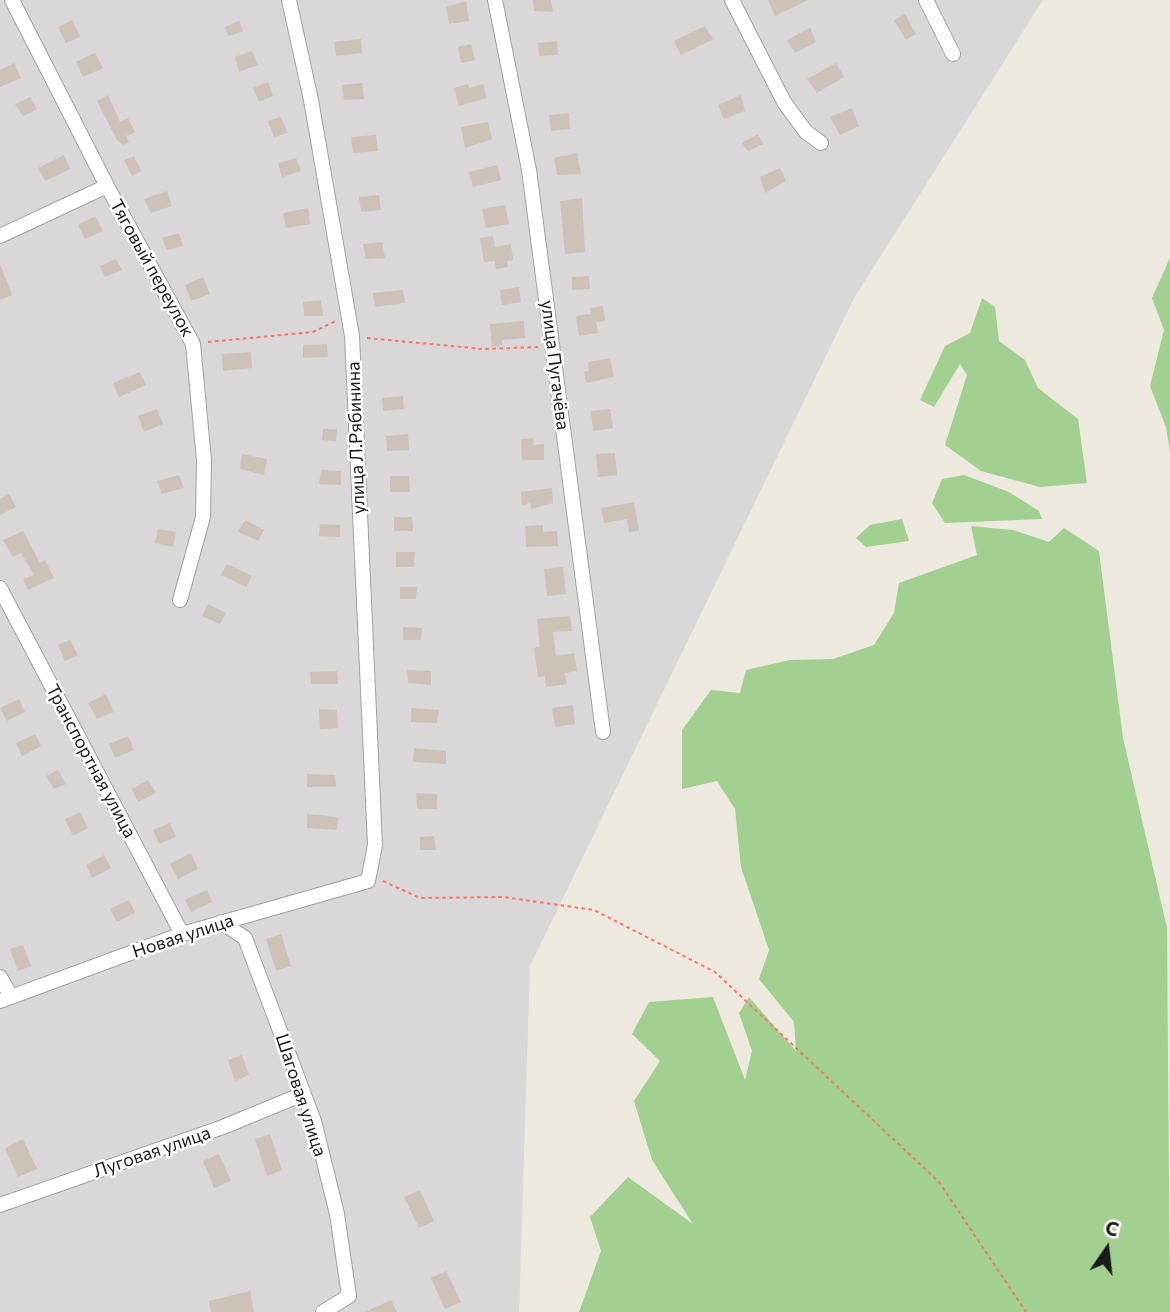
<!DOCTYPE html>
<html>
<head>
<meta charset="utf-8">
<style>
  body { margin:0 }
  #map { position:relative; width:1170px; height:1312px; overflow:hidden; background:#ede9df; font-family:Commissioner,sans-serif }
  canvas { display:block }
  .north { position:absolute; left:1072px; top:1214px; width:70px; height:70px; -webkit-text-stroke:5px #fff; paint-order:stroke; rotate:14deg; font-size:19px; font-weight:700; line-height:28px; text-align:center; color:#1b1b1b }
  .north::after { content:''; display:block; margin:auto; width:24px; height:32px; background:#1b1b1b; clip-path:polygon(50% 0,100% 100%,50% 72%,0 100%) }
</style>
</head>
<body>
<div id="map">
<canvas width="1170" height="1312"></canvas>
<div class="north">С</div>
</div>
<script>
const ctx = document.querySelector('canvas').getContext('2d');
ctx.lineJoin = 'round';
function fillPath(path, color) {
  ctx.fillStyle = color;
  ctx.fill(path, 'evenodd');
}
function toPath(rows) {
  const path = new Path2D();
  for (const r of rows) {
    path.moveTo(r[0], r[1]);
    for (let i = 2; i < r.length; i += 2) path.lineTo(r[i], r[i + 1]);
  }
  return path;
}
function strokePath(path, color, width, dash) {
  ctx.strokeStyle = color;
  ctx.lineWidth = width;
  ctx.lineCap = dash ? 'butt' : 'round';
  ctx.setLineDash(dash || []);
  ctx.stroke(path);
}
function write(font, color, halo, rows, align = 'center') {
  ctx.font = font + ' Commissioner,sans-serif';
  ctx.lineWidth = 5;
  ctx.setLineDash([]);
  ctx.textBaseline = 'middle';
  ctx.strokeStyle = halo;
  ctx.fillStyle = color;
  for (const [text, x, y, turn = 0] of rows) {
    ctx.save();
    ctx.translate(x, y);
    ctx.rotate((+turn || 0) * Math.PI / 180);
    ctx.textAlign = isNaN(turn) ? turn : align;
    if (halo) ctx.strokeText(text, 0, 0);
    ctx.fillText(text, 0, 0);
    ctx.restore();
  }
}
const residential = toPath([
  [0,0,1043,0,854,298,530,966,519,1312,0,1312]
]);
const forest = toPath([
  [1170,258,1170,452,1166,427,1150,386,1164,330,1152,298],
  [982,298,995,307,999,341,1025,360,1038,388,1078,419,1087,483,1040,487,981,471,945,445,967,375,960,364,934,407,920,400,945,346,970,333],
  [964,475,1009,492,1039,511,1042,519,945,523,932,503,942,479],
  [902,519,909,541,866,547,856,538,870,525],
  [971,526,1013,530,1049,542,1064,528,1099,551,1123,738,1167,928,1170,1312,579,1312,601,1251,590,1217,628,1177,693,1224,652,1160,634,1101,660,1061,632,1034,649,1002,713,997,745,1080,752,1051,739,1013,749,997,796,1051,794,1022,759,979,769,950,741,867,735,809,717,781,682,789,682,730,711,690,740,693,746,670,790,660,833,659,874,645,894,613,899,583,977,555]
]);
const building = toPath([
  [533,0,551,0,553,12,534,11],
  [768,0,808,0,775,16],
  [466,1,469,21,449,24,446,7],
  [905,14,916,34,906,40,894,20],
  [72,20,80,37,66,43,58,27],
  [239,21,243,31,229,36,224,27],
  [705,26,713,39,681,55,674,41],
  [810,28,816,42,795,53,787,40],
  [361,39,362,53,336,56,334,42],
  [557,41,558,55,539,56,538,43],
  [471,44,475,60,461,63,458,47],
  [252,51,258,65,239,72,235,57],
  [95,53,103,68,83,77,76,62],
  [14,63,21,78,0,87,0,70],
  [836,63,844,77,817,93,807,79],
  [268,82,273,96,259,102,253,88],
  [362,83,364,99,344,100,342,85],
  [468,84,469,88,483,84,487,98,459,106,454,88],
  [108,95,120,122,128,118,135,132,126,136,129,142,123,145,117,140,97,101],
  [741,95,745,111,724,119,718,105],
  [30,97,37,109,23,116,15,104],
  [852,108,859,126,840,135,830,117],
  [569,113,570,129,551,131,549,115],
  [281,117,288,133,274,137,268,121],
  [488,122,492,139,465,148,461,127],
  [758,134,763,144,748,151,742,143],
  [376,135,378,151,353,153,351,137],
  [577,153,581,174,557,175,554,158],
  [64,155,70,169,45,181,38,168],
  [134,156,141,171,132,176,124,160],
  [296,158,301,171,282,177,278,163],
  [497,165,501,180,473,187,469,172],
  [780,168,786,181,765,193,760,177],
  [167,191,172,206,151,213,144,199],
  [379,195,381,210,361,212,359,197],
  [582,198,585,252,565,254,560,201],
  [505,205,509,224,486,228,482,209],
  [308,208,310,224,286,228,283,213],
  [95,216,103,231,85,239,78,225],
  [179,233,183,246,167,250,162,238],
  [493,236,495,247,511,244,513,260,507,261,508,267,496,269,495,261,484,262,480,238],
  [382,242,385,258,366,259,363,244],
  [116,259,122,270,105,277,100,266],
  [0,264,12,295,0,300],
  [589,276,590,289,572,290,572,277],
  [203,277,210,294,191,301,185,285],
  [519,287,521,302,502,305,500,290],
  [403,290,405,303,375,307,373,293],
  [321,300,323,316,304,316,303,302],
  [603,306,605,321,596,322,598,333,579,336,576,316,591,314,590,308],
  [524,321,525,338,502,340,502,345,492,346,490,324],
  [327,344,328,357,303,358,303,345],
  [251,352,252,368,223,371,222,354],
  [610,358,614,377,586,383,584,371,589,371,588,362],
  [140,372,146,385,119,397,113,383],
  [403,396,404,409,383,411,382,398],
  [157,409,163,424,144,432,138,416],
  [610,409,613,428,593,431,591,411],
  [323,429,337,429,336,441,322,440],
  [408,434,409,450,387,451,386,436],
  [533,438,534,445,544,444,544,460,522,460,521,439],
  [615,453,617,475,598,477,596,454],
  [242,454,267,459,264,475,240,469],
  [321,470,341,471,341,485,319,484],
  [179,475,184,488,162,494,157,481],
  [390,476,409,476,410,492,390,492],
  [552,488,553,503,531,509,530,503,522,505,521,492],
  [9,494,16,507,0,515,0,499],
  [634,502,639,531,629,532,627,519,604,523,601,508],
  [394,517,412,517,413,531,394,531],
  [245,520,264,530,258,541,238,532],
  [320,524,340,525,340,537,319,536],
  [543,525,543,532,557,531,558,546,526,547,525,526],
  [158,529,176,532,173,547,155,543],
  [23,531,40,563,45,560,54,578,28,590,23,579,34,575,21,553,13,557,3,540],
  [396,552,415,552,414,567,396,567],
  [227,564,252,576,246,587,221,575],
  [563,567,566,594,547,596,544,569],
  [400,587,417,587,416,599,400,599],
  [208,604,226,613,220,624,202,616],
  [570,616,572,631,553,632,556,656,574,653,577,671,565,673,567,684,546,687,545,676,538,677,534,648,540,647,537,619],
  [403,627,422,628,421,640,403,640],
  [70,640,78,655,65,661,58,645],
  [407,670,431,671,431,685,408,683],
  [337,671,338,684,311,684,310,672],
  [106,694,114,712,97,719,88,703],
  [19,699,25,712,7,721,0,708],
  [573,705,575,724,555,727,552,708],
  [411,708,439,710,437,723,411,722],
  [319,709,337,710,338,728,320,729],
  [35,734,41,746,22,756,16,743],
  [128,736,134,750,115,758,109,744],
  [414,748,446,751,446,764,413,762],
  [58,770,66,784,54,789,46,776],
  [307,774,335,775,336,787,307,787],
  [148,780,156,793,138,802,132,789],
  [416,793,437,794,437,809,417,809],
  [80,812,88,828,73,836,65,819],
  [307,814,338,817,337,830,307,828],
  [170,823,176,837,159,844,153,830],
  [434,836,436,850,420,850,420,837],
  [191,853,198,869,178,879,170,864],
  [104,855,111,868,92,878,86,865],
  [207,890,212,902,191,912,185,900],
  [129,900,135,913,117,922,110,909],
  [281,934,291,966,276,971,266,939],
  [23,945,31,966,18,971,10,949],
  [242,1055,249,1075,235,1081,228,1060],
  [270,1134,282,1170,267,1176,255,1139],
  [23,1139,37,1169,18,1177,5,1148],
  [219,1154,231,1181,214,1188,203,1161],
  [420,1190,434,1221,419,1228,404,1197],
  [446,1271,461,1302,445,1309,431,1278],
  [250,1291,254,1312,211,1312,209,1301],
  [391,1300,397,1312,365,1312]
]);
const path = toPath([
  [367,338,483,349,539,347],
  [208,342,313,332,336,321],
  [383,881,420,898,503,897,594,910,715,972,939,1182,1026,1312]
]);
const minor = toPath([
  [12,0,107,186,193,344,204,460,203,517,180,600],
  [495,0,529,170,603,732],
  [732,0,784,102,806,132,821,143],
  [926,0,953,54],
  [0,236,107,186],
  [0,588,182,934],
  [221,922,245,938,314,1121,337,1214,349,1296,323,1312],
  [0,977,11,996],
  [0,1001,182,934,368,881,375,845,352,336,311,100,289,0],
  [0,1205,223,1127,303,1094]
]);
const streetNames = [
  ["Тяговый переулок",152,268,61],
  ["улица Пугачёва",555,365,83],
  ["улица Л.Рябинина",356,438,-92],
  ["Транспортная улица",91,761,62],
  ["Новая улица",183,936,-18],
  ["Шаговая улица",301,1095,72],
  ["Луговая улица",152,1152,-19]
];
fillPath(residential, '#d9d7d7');
fillPath(forest, '#a1d090');
fillPath(building, '#cdc2b8');
strokePath(minor, '#a2a2a2', 16);
strokePath(path, '#ff755e', 2, [3.5, 3.5]);
strokePath(minor, '#fff', 14);
write('18px', '#1b1b1b', '#fff', streetNames);
</script>
</body>
</html>
